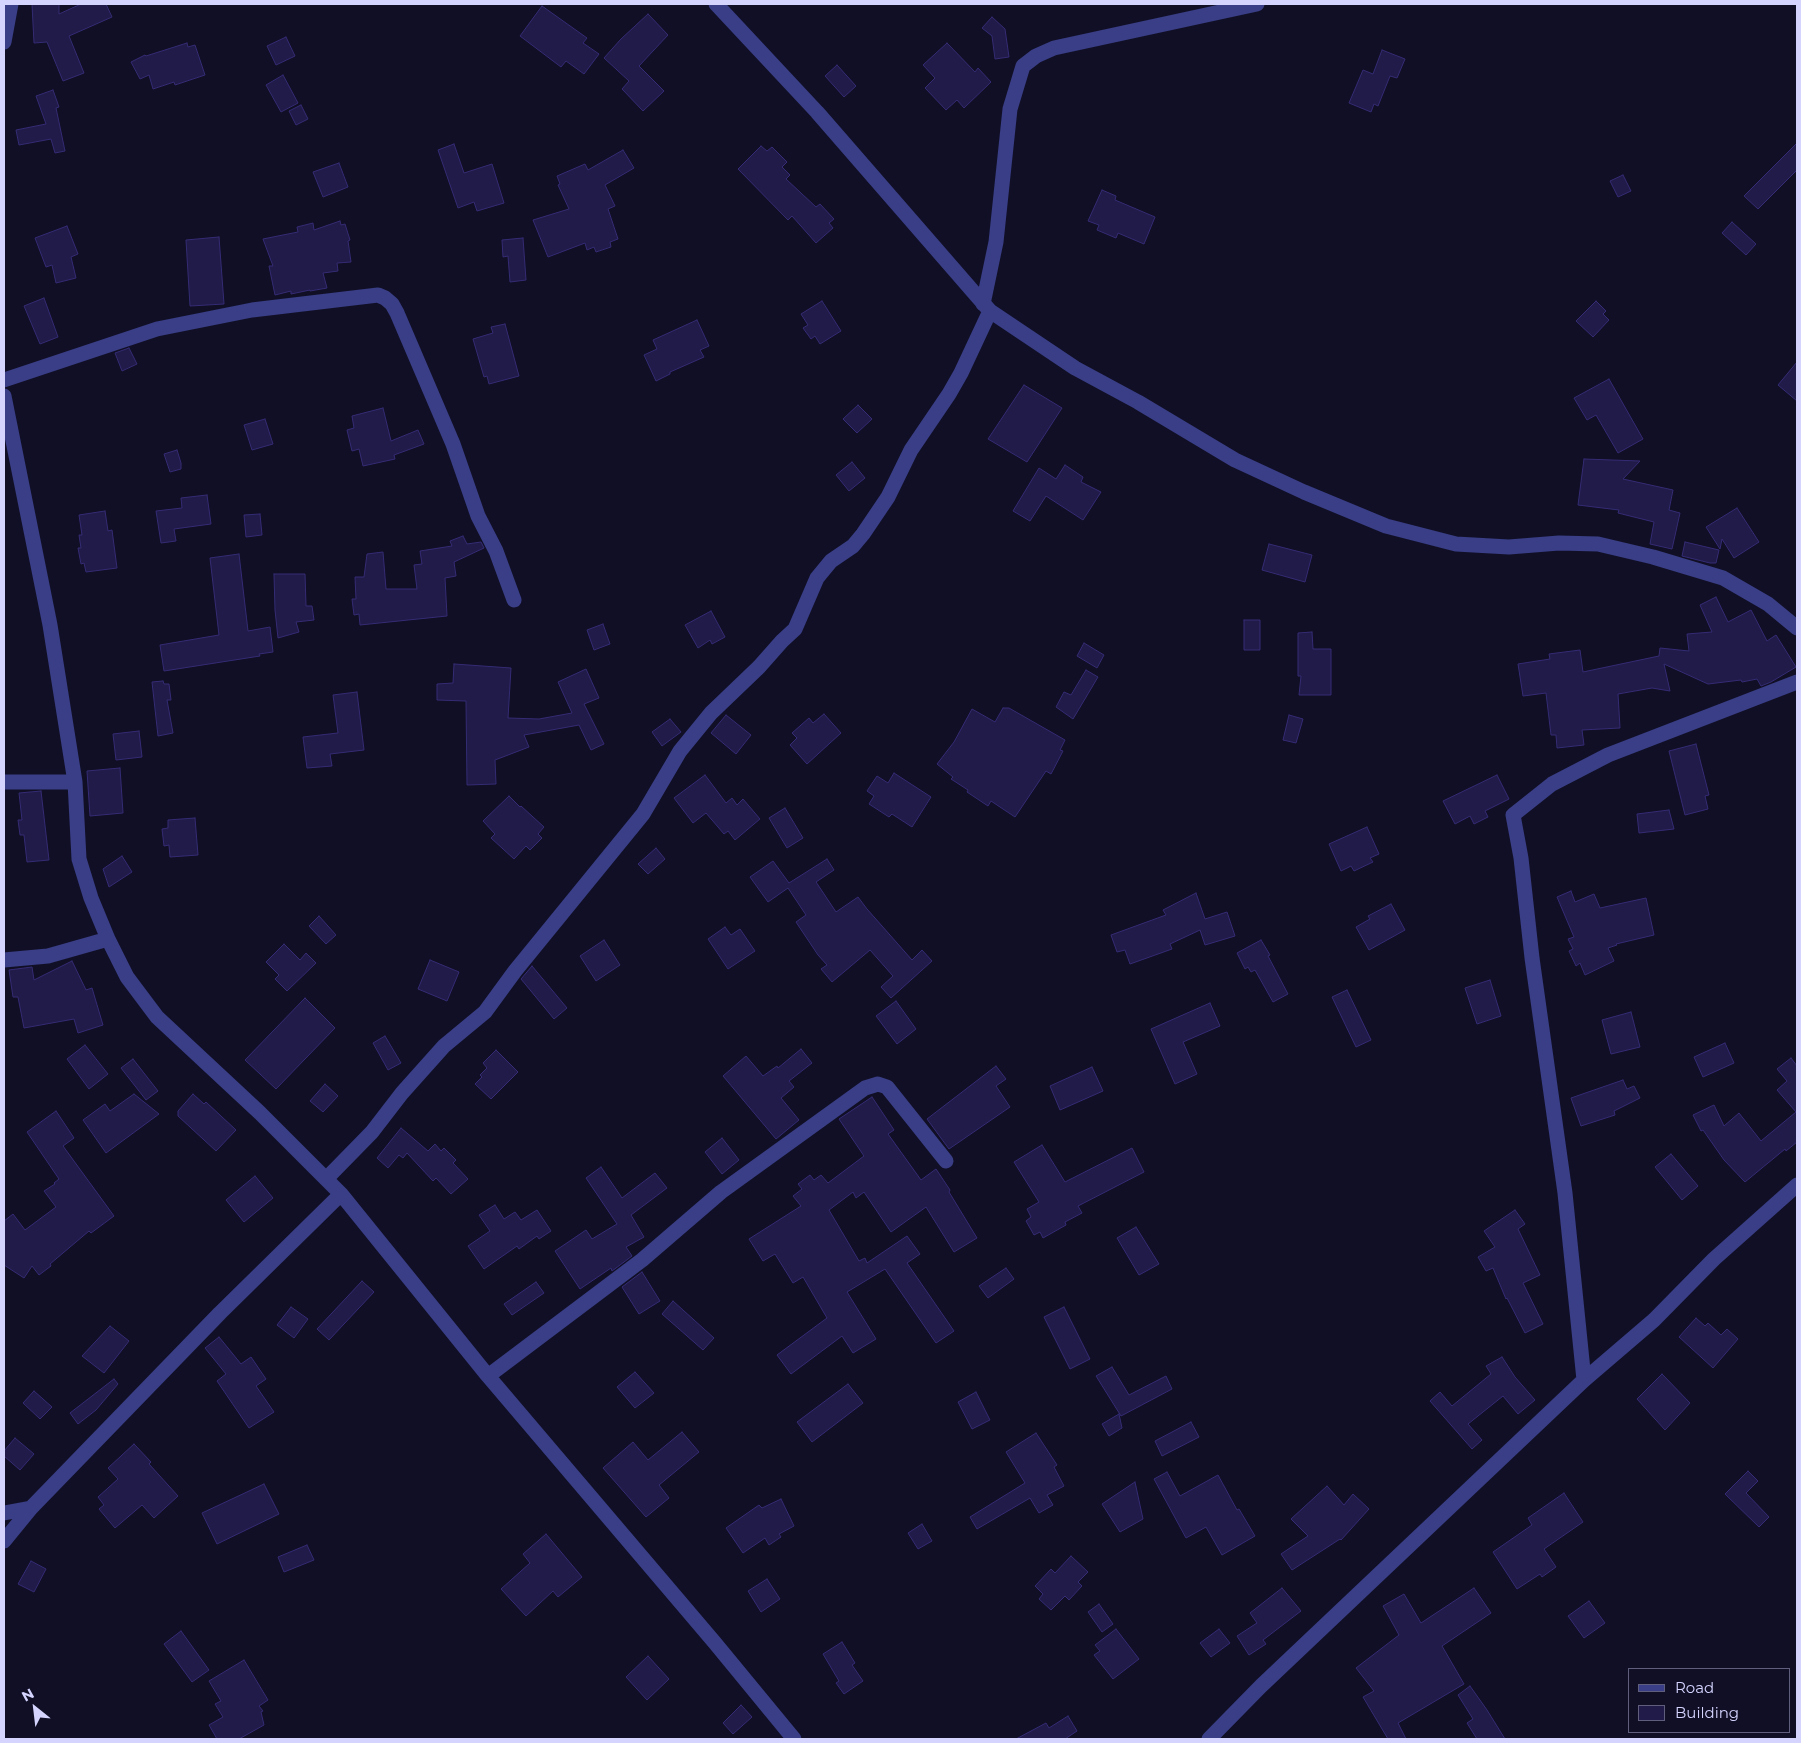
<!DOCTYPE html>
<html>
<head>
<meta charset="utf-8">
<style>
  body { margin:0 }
  #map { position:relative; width:1801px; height:1743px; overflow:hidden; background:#110f26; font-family:Montserrat,sans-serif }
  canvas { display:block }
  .frame { position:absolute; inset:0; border:5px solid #d5d4ff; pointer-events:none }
  .legend { position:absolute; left:1628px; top:1668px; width:162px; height:65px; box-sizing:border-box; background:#110f26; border:1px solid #5f5e7d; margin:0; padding:6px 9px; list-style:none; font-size:15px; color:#d5d4ff }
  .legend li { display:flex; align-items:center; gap:10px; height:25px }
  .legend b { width:25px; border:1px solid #5f5e7d }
  .north { position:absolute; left:10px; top:1683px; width:50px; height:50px; -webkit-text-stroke:4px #110f26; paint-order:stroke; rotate:331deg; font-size:14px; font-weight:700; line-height:20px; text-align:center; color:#d5d4ff }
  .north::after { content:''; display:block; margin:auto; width:18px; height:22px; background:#d5d4ff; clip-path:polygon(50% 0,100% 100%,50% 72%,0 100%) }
</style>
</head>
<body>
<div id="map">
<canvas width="1801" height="1743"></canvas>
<div class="frame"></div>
<ul class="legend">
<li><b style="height:6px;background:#393e86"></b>Road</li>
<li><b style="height:14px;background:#201b48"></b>Building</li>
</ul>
<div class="north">N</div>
</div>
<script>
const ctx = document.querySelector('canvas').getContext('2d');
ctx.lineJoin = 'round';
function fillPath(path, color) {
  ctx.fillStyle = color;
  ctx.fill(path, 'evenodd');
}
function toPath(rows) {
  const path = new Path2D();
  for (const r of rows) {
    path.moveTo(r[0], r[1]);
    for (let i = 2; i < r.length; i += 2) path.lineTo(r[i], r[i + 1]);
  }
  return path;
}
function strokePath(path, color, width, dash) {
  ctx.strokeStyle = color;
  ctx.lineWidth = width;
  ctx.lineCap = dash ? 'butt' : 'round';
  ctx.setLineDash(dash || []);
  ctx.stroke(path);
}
const building = toPath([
  [32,4,59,4,59,14,81,4,106,4,112,17,69,36,84,73,63,81,47,42,34,43,32,4],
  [542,6,587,38,583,43,599,54,584,74,566,61,561,67,520,36,542,6],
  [648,14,668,35,639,66,664,91,643,111,622,89,629,81,604,58,621,39,648,14],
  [992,17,1005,29,1009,57,995,59,992,36,982,28,992,17],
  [286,37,295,56,276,65,267,46,286,37],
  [187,43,188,47,195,45,205,75,175,85,174,82,153,89,149,75,140,79,131,62,145,55,146,56,187,43],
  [947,43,975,72,978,68,991,82,964,108,957,100,946,110,925,88,935,78,923,65,947,43],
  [1382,50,1405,59,1397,78,1390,76,1378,106,1374,104,1371,112,1349,103,1363,70,1373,74,1382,50],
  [837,65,856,86,844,97,825,76,837,65],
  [283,75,298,103,281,112,266,85,283,75],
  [53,90,59,107,56,108,65,151,55,153,51,139,19,145,16,130,46,124,36,96,53,90],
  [301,105,308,119,296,125,289,111,301,105],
  [1797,143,1797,170,1758,209,1744,196,1797,143],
  [454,144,464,173,492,164,504,203,477,211,474,202,458,208,438,150,454,144],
  [761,146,767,151,772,147,787,162,782,167,790,175,786,179,816,207,820,204,834,219,829,223,833,228,816,243,792,216,788,220,738,169,761,146],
  [623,150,634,168,605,185,615,206,608,209,618,239,610,242,611,247,596,252,594,247,587,250,585,243,548,257,533,220,569,209,558,185,560,184,557,176,585,164,588,170,623,150],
  [339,163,348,187,323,197,313,172,339,163],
  [1623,175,1631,191,1618,197,1610,181,1623,175],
  [1102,190,1116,196,1115,200,1155,217,1144,244,1118,233,1116,238,1097,230,1099,225,1088,221,1102,190],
  [340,221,341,225,345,224,350,240,348,241,351,262,337,263,338,271,323,273,327,288,310,291,310,290,291,294,291,291,275,295,269,266,273,266,263,239,298,232,297,227,313,223,314,230,340,221],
  [1732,222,1756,244,1746,255,1722,233,1732,222],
  [67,226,78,254,71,257,76,278,56,283,52,265,46,267,35,238,67,226],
  [219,237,224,304,190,306,186,240,219,237],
  [523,238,526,280,510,282,508,256,503,257,502,240,523,238],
  [44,298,58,337,40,344,24,306,44,298],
  [822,301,841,331,820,344,815,336,811,339,803,328,808,325,801,314,822,301],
  [1596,301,1606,311,1603,314,1609,320,1593,337,1576,321,1596,301],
  [697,320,709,346,700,350,704,357,670,372,670,374,656,381,644,355,657,349,653,340,697,320],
  [505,324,519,376,489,384,487,376,484,377,473,339,493,333,491,327,505,324],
  [129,348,137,364,122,371,115,353,129,348],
  [1797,362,1797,401,1778,385,1797,362],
  [1609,379,1643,439,1618,453,1596,415,1587,420,1574,398,1609,379],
  [1024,385,1062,408,1027,462,988,439,1024,385],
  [858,405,872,419,857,433,843,419,858,405],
  [383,408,391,441,418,430,424,444,394,455,395,459,363,466,359,449,352,451,347,430,354,428,352,416,383,408],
  [265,419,273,444,252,450,244,425,265,419],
  [177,450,181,463,181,469,170,472,164,454,177,450],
  [1584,459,1640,461,1623,479,1673,490,1669,510,1680,513,1672,549,1650,544,1654,522,1618,513,1619,510,1578,505,1584,459],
  [852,462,865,478,849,491,836,475,852,462],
  [1065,465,1083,477,1081,482,1101,492,1083,520,1046,496,1030,521,1013,511,1039,468,1056,479,1065,465],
  [207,495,211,524,174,529,176,541,161,543,156,511,182,508,181,498,207,495],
  [1737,508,1759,542,1734,558,1722,539,1720,549,1706,527,1737,508],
  [105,511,108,531,112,530,117,568,86,572,84,563,81,564,78,548,81,548,79,535,82,535,79,515,105,511],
  [260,514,262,535,246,537,244,515,260,514],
  [463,536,467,544,481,542,484,548,454,562,456,576,445,578,447,616,360,625,359,614,354,615,352,599,356,599,355,577,364,577,367,554,383,552,386,589,417,589,414,565,422,564,420,551,452,546,450,541,463,536],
  [1685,542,1719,550,1716,563,1710,563,1682,556,1685,542],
  [1269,544,1312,555,1305,582,1262,570,1269,544],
  [239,554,248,631,270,627,273,652,259,654,260,656,164,671,160,645,219,635,210,558,239,554],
  [274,574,305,574,306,606,312,606,314,620,296,622,299,632,278,638,275,610,274,574],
  [1716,597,1728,622,1751,610,1767,641,1776,635,1796,667,1771,682,1761,686,1757,679,1742,682,1741,680,1708,684,1664,664,1670,691,1652,688,1618,694,1620,728,1582,730,1584,745,1557,748,1556,735,1551,735,1546,693,1523,696,1518,664,1550,659,1549,654,1580,650,1583,672,1659,656,1660,648,1689,651,1687,634,1712,632,1700,605,1716,597],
  [711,611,725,637,712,644,710,640,698,648,685,625,711,611],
  [1244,620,1260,620,1260,650,1244,650,1244,620],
  [603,624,610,644,594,650,587,630,603,624],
  [1312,632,1313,649,1331,649,1331,695,1299,695,1301,676,1298,676,1298,633,1312,632],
  [1084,643,1104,655,1097,668,1077,656,1084,643],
  [454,664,511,668,508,718,539,719,572,713,558,682,586,669,599,698,584,704,604,744,591,750,579,725,524,735,529,747,495,760,496,784,467,785,466,701,437,700,437,684,453,683,454,664],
  [1086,670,1098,677,1073,719,1056,707,1064,692,1071,695,1086,670],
  [163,681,164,684,169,684,171,700,167,700,173,733,158,736,152,682,163,681],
  [357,692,364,750,330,754,332,766,307,768,303,737,338,733,333,695,357,692],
  [1003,708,1009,708,1065,740,1060,750,1063,751,1051,774,1046,771,1015,817,991,801,988,806,967,792,968,790,951,779,953,777,937,764,954,742,972,709,995,722,1003,708],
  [824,714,841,733,807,764,790,745,797,738,792,733,809,718,813,723,824,714],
  [726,715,751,735,736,754,711,733,726,715],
  [1289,715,1303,719,1296,743,1283,740,1289,715],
  [670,719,681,732,662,746,652,732,670,719],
  [139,731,142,757,116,760,113,734,139,731],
  [1696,744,1709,795,1705,796,1708,809,1685,815,1669,751,1696,744],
  [120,768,123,813,90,816,87,771,120,768],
  [894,773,931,797,912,827,892,814,889,817,869,804,874,796,867,791,877,776,888,783,894,773],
  [705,775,726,803,732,798,737,805,743,799,760,819,735,840,728,831,724,834,706,813,693,823,674,798,705,775],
  [1497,775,1509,799,1485,811,1488,817,1474,824,1470,816,1455,824,1443,801,1497,775],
  [41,791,49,860,27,862,24,835,20,835,18,820,22,820,19,793,41,791],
  [509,796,520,807,521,806,544,827,538,834,542,838,530,850,526,846,514,859,491,838,495,834,483,821,509,796],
  [785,808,803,838,787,848,769,818,785,808],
  [1669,810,1674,829,1639,833,1637,814,1669,810],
  [195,818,198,855,170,857,169,845,164,846,162,829,168,828,168,820,195,818],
  [1367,827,1379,854,1370,858,1373,862,1354,871,1351,866,1341,871,1329,844,1367,827],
  [656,848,665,859,648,874,638,864,656,848],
  [122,856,132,872,109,887,103,869,122,856],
  [827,859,834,870,816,882,836,912,858,897,867,909,912,960,922,950,932,961,891,998,881,987,893,976,870,950,832,982,821,969,827,965,818,955,796,922,806,915,788,888,768,902,750,877,773,861,789,883,827,859],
  [1571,891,1575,902,1594,894,1600,908,1646,898,1654,935,1616,944,1617,945,1608,948,1614,961,1585,975,1580,963,1576,966,1569,951,1573,949,1568,939,1574,937,1557,897,1571,891],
  [1196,893,1205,919,1227,912,1235,936,1205,945,1200,930,1170,944,1172,949,1130,964,1125,950,1117,952,1111,935,1166,915,1163,910,1196,893],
  [1391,904,1405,930,1369,950,1356,927,1370,919,1368,916,1391,904],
  [319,916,336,935,326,944,309,926,319,916],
  [725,927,731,935,740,929,755,951,728,969,708,939,725,927],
  [604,940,620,965,596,981,580,956,604,940],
  [1261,940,1270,955,1268,956,1288,994,1273,1002,1255,970,1251,972,1248,967,1245,969,1237,953,1261,940],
  [284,944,300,960,306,953,316,963,287,991,275,979,279,975,266,962,284,944],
  [430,960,459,972,447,1001,418,989,430,960],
  [72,961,86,990,92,988,103,1025,78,1033,74,1019,24,1028,18,997,13,997,9,970,32,967,34,980,72,961],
  [532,966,567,1008,554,1019,521,979,532,966],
  [1490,980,1501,1016,1477,1024,1465,988,1490,980],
  [1347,990,1371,1040,1356,1047,1332,997,1347,990],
  [305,998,335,1028,276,1089,245,1060,305,998],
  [896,1001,916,1029,897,1044,876,1016,896,1001],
  [1210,1003,1220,1026,1183,1042,1197,1074,1175,1084,1151,1029,1210,1003],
  [1631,1012,1640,1047,1611,1054,1602,1020,1631,1012],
  [385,1036,401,1063,388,1070,373,1043,385,1036],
  [1725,1043,1734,1063,1703,1077,1694,1057,1725,1043],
  [85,1045,108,1074,89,1089,67,1059,85,1045],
  [801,1049,812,1063,789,1081,794,1087,781,1098,799,1120,776,1139,723,1076,746,1056,763,1076,777,1066,778,1068,801,1049],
  [496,1050,518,1072,491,1099,475,1084,482,1077,480,1075,487,1068,483,1063,496,1050],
  [1791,1058,1797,1066,1797,1142,1786,1151,1785,1149,1745,1182,1724,1160,1703,1130,1701,1131,1693,1115,1714,1105,1724,1126,1739,1113,1761,1141,1796,1112,1777,1090,1787,1081,1777,1069,1791,1058],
  [133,1059,158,1091,146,1100,121,1068,133,1059],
  [996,1066,1006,1079,996,1086,1010,1107,949,1149,927,1119,996,1066],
  [1092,1067,1103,1091,1060,1110,1050,1086,1092,1067],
  [1623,1080,1627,1089,1634,1086,1640,1098,1614,1111,1615,1115,1581,1126,1571,1098,1623,1080],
  [325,1084,338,1096,323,1112,310,1101,325,1084],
  [134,1094,159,1114,106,1153,83,1120,105,1104,110,1111,134,1094],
  [193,1094,204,1104,206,1102,236,1130,216,1151,178,1116,178,1111,193,1094],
  [872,1097,894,1130,888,1134,921,1180,936,1169,950,1190,949,1192,977,1238,954,1252,926,1207,891,1232,864,1192,856,1198,853,1192,829,1210,859,1261,865,1258,867,1263,907,1236,920,1254,907,1263,954,1331,936,1343,885,1269,847,1292,876,1339,853,1353,842,1336,791,1374,777,1355,827,1318,803,1277,793,1283,775,1254,763,1261,749,1239,801,1206,793,1196,802,1189,798,1184,810,1175,814,1180,821,1175,828,1183,864,1156,839,1119,872,1097],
  [56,1111,74,1138,63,1146,114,1216,91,1233,89,1231,50,1264,51,1266,39,1275,32,1266,24,1278,4,1265,4,1221,13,1214,25,1230,56,1207,44,1191,55,1184,54,1183,59,1179,27,1132,56,1111],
  [401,1128,428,1151,435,1144,441,1151,444,1148,456,1160,453,1163,468,1179,451,1194,436,1178,433,1181,407,1153,403,1158,399,1155,388,1168,377,1158,401,1128],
  [722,1138,739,1160,722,1174,705,1152,722,1138],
  [1042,1145,1065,1182,1132,1148,1144,1172,1078,1206,1082,1213,1065,1222,1066,1225,1043,1238,1040,1232,1034,1235,1026,1221,1031,1217,1027,1209,1039,1202,1014,1162,1042,1145],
  [1671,1154,1698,1186,1682,1200,1655,1167,1671,1154],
  [601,1167,622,1198,655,1173,667,1188,631,1215,644,1237,626,1247,632,1256,612,1271,611,1268,580,1289,555,1251,586,1230,592,1239,617,1224,586,1178,601,1167],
  [255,1176,273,1198,244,1222,226,1200,255,1176],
  [495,1205,504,1219,515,1212,521,1220,537,1210,551,1231,539,1239,537,1236,519,1249,517,1246,484,1269,468,1246,490,1231,479,1215,495,1205],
  [1515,1210,1525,1224,1518,1229,1540,1275,1523,1283,1543,1324,1525,1333,1507,1298,1506,1299,1493,1268,1486,1271,1478,1257,1495,1247,1484,1231,1515,1210],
  [1136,1227,1159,1264,1139,1275,1117,1238,1136,1227],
  [1006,1268,1014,1279,988,1298,979,1286,1006,1268],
  [642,1272,660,1301,639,1314,622,1287,642,1272],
  [362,1281,374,1292,329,1340,317,1329,362,1281],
  [536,1282,544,1293,512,1315,504,1304,536,1282],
  [673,1301,714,1338,703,1350,662,1314,673,1301],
  [291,1307,308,1319,294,1338,277,1325,291,1307],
  [1064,1307,1090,1359,1070,1369,1044,1317,1064,1307],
  [1696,1318,1705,1326,1708,1323,1721,1335,1727,1329,1738,1339,1713,1368,1679,1337,1696,1318],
  [110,1326,129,1341,104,1373,82,1356,110,1326],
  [219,1337,241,1364,251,1357,266,1379,256,1386,274,1412,249,1428,217,1381,226,1374,205,1348,219,1337],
  [1502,1357,1515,1377,1535,1400,1518,1414,1503,1396,1468,1424,1482,1440,1472,1449,1430,1401,1440,1392,1452,1406,1491,1374,1486,1366,1502,1357],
  [1112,1367,1129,1395,1166,1376,1172,1389,1121,1416,1096,1376,1112,1367],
  [635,1372,654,1393,635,1408,617,1387,635,1372],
  [1662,1374,1690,1403,1665,1430,1637,1399,1662,1374],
  [114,1379,118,1384,96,1410,78,1424,70,1413,114,1379],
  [848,1384,863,1403,812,1442,797,1422,848,1384],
  [34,1391,52,1407,40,1419,23,1403,34,1391],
  [976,1392,990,1420,972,1429,958,1402,976,1392],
  [1119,1414,1122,1428,1109,1436,1102,1424,1119,1414],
  [1191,1422,1199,1437,1162,1456,1155,1441,1191,1422],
  [682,1432,699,1452,659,1485,669,1498,646,1517,603,1468,633,1442,648,1460,682,1432],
  [1036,1433,1057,1465,1054,1467,1064,1486,1047,1495,1053,1505,1039,1513,1030,1498,977,1529,970,1517,1025,1483,1006,1452,1036,1433],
  [15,1438,34,1454,20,1470,4,1456,4,1451,15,1438],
  [134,1444,151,1462,149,1464,178,1496,154,1518,142,1505,115,1528,99,1509,104,1505,98,1497,118,1479,108,1468,134,1444],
  [1748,1471,1758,1481,1746,1493,1769,1517,1759,1527,1725,1494,1748,1471],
  [1167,1472,1180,1496,1218,1475,1237,1510,1239,1509,1255,1536,1222,1555,1206,1527,1186,1538,1154,1479,1167,1472],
  [1135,1482,1143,1519,1120,1532,1102,1504,1135,1482],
  [264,1484,279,1514,217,1544,202,1513,264,1484],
  [1327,1486,1344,1505,1353,1494,1369,1509,1341,1540,1340,1539,1292,1570,1281,1554,1308,1536,1291,1519,1327,1486],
  [1564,1493,1583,1522,1544,1549,1556,1567,1542,1577,1540,1574,1517,1589,1493,1552,1532,1525,1528,1518,1564,1493],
  [781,1499,794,1526,779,1534,781,1537,769,1545,765,1538,743,1553,726,1528,759,1505,762,1508,781,1499],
  [922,1524,932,1541,918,1549,908,1533,922,1524],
  [546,1534,582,1577,558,1597,553,1591,526,1616,501,1589,530,1563,523,1554,546,1534],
  [307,1545,314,1560,284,1572,278,1557,307,1545],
  [1071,1556,1088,1572,1078,1582,1082,1586,1069,1600,1065,1596,1051,1610,1039,1599,1043,1594,1035,1586,1051,1569,1055,1573,1071,1556],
  [31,1561,46,1569,34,1592,18,1584,31,1561],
  [767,1579,780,1599,761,1612,748,1591,767,1579],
  [1282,1588,1301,1611,1263,1640,1266,1644,1249,1655,1237,1636,1257,1623,1250,1613,1282,1588],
  [1474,1588,1491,1613,1442,1646,1464,1684,1398,1723,1406,1739,1388,1739,1363,1697,1374,1691,1356,1668,1399,1635,1383,1606,1404,1594,1421,1623,1474,1588],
  [1589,1601,1605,1623,1584,1638,1568,1616,1589,1601],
  [1099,1604,1113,1624,1102,1632,1088,1612,1099,1604],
  [1116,1629,1139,1659,1113,1679,1094,1655,1100,1651,1095,1645,1116,1629],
  [1219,1629,1230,1643,1211,1657,1200,1643,1219,1629],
  [181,1631,209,1670,192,1682,164,1644,181,1631],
  [842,1642,855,1663,852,1665,863,1681,844,1694,836,1683,839,1681,823,1654,842,1642],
  [648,1656,669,1679,647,1700,626,1677,648,1656],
  [244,1660,268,1700,259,1706,263,1711,261,1712,264,1725,239,1739,217,1739,209,1725,223,1717,215,1704,221,1701,209,1681,244,1660],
  [1470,1686,1487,1710,1505,1739,1477,1739,1467,1723,1473,1719,1458,1695,1470,1686],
  [741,1705,752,1717,733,1734,723,1723,741,1705],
  [1068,1716,1077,1731,1065,1739,1016,1739,1046,1723,1049,1728,1068,1716]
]);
const street = toPath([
  [716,4,817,112,990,311,1075,368,1138,402,1235,460,1304,492,1386,526,1456,544,1509,547,1559,543,1598,544,1653,557,1723,578,1768,604,1797,628],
  [4,42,11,4],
  [983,304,996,242,1010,109,1023,66,1036,56,1054,48,1257,4],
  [4,380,157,329,252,310,378,295,385,298,392,304,397,313,453,444,478,516,496,551,514,600],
  [4,396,50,625,75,782,79,859,91,898,108,939,127,977,157,1017,260,1113,341,1194,488,1376,715,1643,794,1739],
  [4,782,75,782],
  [4,960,48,956,108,939],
  [326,1179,372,1132,402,1093,444,1046,485,1012,515,971,643,814,680,751,711,713,759,667,782,641,795,629,817,578,831,561,853,546,863,534,888,497,911,450,949,394,961,373,990,311],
  [488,1376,642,1260,721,1192,865,1088,878,1084,887,1087,946,1161],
  [1584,1380,1565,1193,1532,958,1521,858,1513,815,1552,784,1608,755,1797,682],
  [4,1513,31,1508],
  [4,1541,31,1508,220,1313,341,1194],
  [1209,1739,1261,1686,1584,1380,1654,1320,1714,1259,1797,1185]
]);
fillPath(building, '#201b48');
strokePath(building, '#342c74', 1);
strokePath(street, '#393e86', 15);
</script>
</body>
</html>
